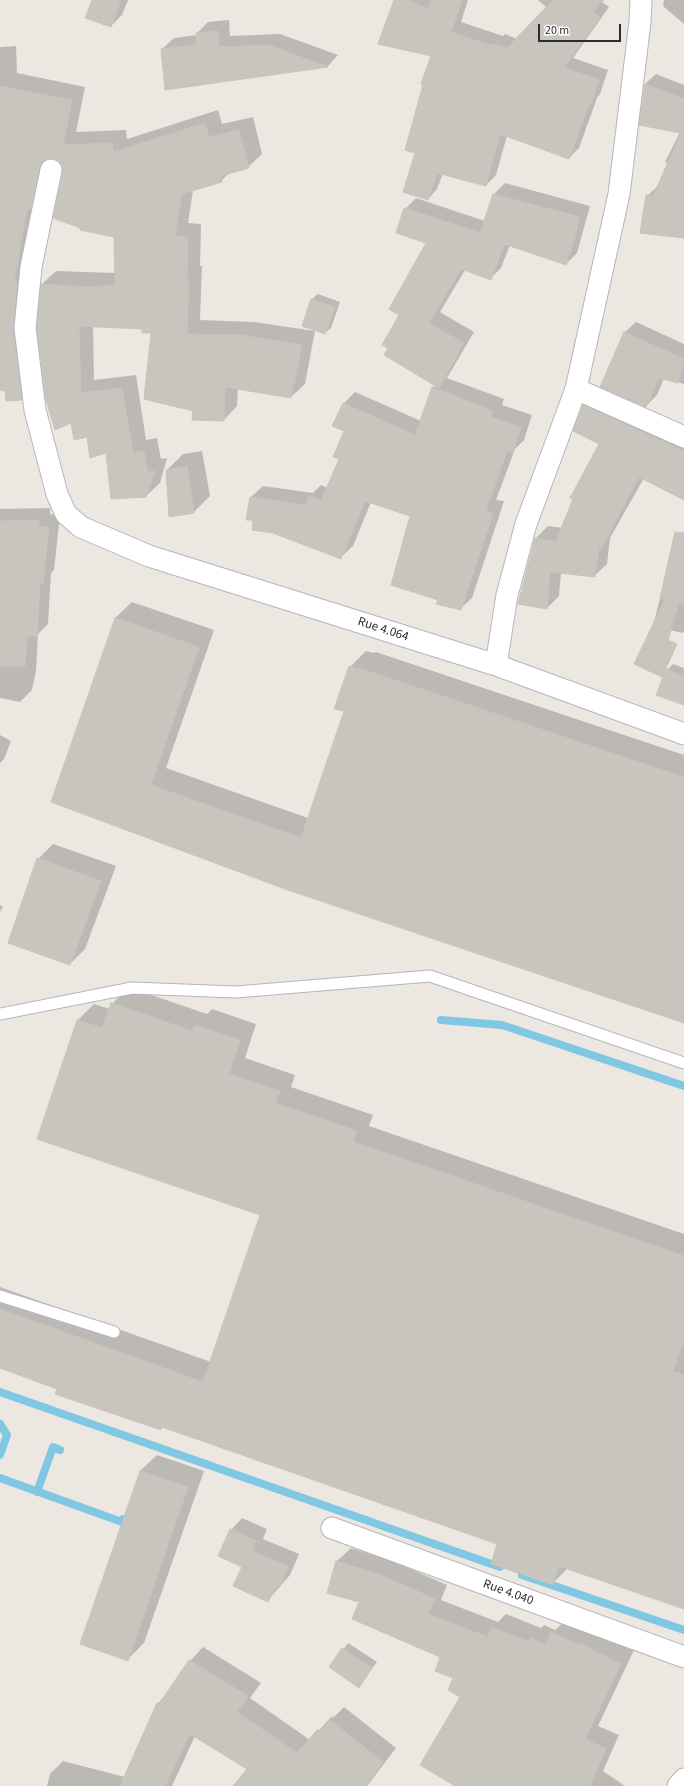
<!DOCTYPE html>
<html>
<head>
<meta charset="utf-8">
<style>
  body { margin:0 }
  #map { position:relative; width:684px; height:1786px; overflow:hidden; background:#ece7e0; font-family:"Source Sans 3",sans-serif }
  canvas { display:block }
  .scale { position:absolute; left:538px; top:24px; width:83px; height:18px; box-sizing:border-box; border:2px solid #2c2c2c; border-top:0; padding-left:5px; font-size:12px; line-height:14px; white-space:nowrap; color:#2c2c2c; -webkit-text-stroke:3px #fff; paint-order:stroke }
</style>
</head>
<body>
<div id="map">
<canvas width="684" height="1786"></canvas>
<div class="scale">20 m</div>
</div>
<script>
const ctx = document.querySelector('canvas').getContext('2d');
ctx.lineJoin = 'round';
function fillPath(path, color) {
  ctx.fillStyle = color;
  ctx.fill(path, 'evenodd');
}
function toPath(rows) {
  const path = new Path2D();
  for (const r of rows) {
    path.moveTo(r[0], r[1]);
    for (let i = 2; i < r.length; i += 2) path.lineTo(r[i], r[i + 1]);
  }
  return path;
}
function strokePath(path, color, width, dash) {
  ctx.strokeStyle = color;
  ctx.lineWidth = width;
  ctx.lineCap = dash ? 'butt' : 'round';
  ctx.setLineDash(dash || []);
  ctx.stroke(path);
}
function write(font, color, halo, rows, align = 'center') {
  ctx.font = font + ' "Source Sans 3",sans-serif';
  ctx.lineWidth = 3;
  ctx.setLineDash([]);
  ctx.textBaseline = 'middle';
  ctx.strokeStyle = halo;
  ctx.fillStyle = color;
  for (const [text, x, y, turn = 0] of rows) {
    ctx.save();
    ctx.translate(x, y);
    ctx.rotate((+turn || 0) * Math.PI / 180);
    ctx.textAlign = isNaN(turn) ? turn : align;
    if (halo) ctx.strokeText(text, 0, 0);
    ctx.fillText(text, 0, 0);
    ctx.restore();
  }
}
const shadow = toPath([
  [93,0,128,0,122,15,111,26],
  [395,0,468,0,461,22,503,36,505,34,517,39,547,8,538,0,604,0,602,2,609,7,573,58,608,70,600,94,597,98,579,148,569,158,507,136,496,175,486,185,443,173,437,189,428,199,417,152,432,55],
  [664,0,684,0,684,24,663,6],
  [229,20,230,36,280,34,338,55,328,66,166,89,162,49,174,38,197,35,197,33,208,22],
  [16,46,17,73,85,87,76,132,126,130,127,139,218,110,222,124,253,117,262,154,248,167,230,172,221,181,193,190,188,223,201,224,200,266,202,266,200,320,254,322,315,331,305,384,291,397,238,388,237,406,224,420,194,410,152,332,143,328,93,326,94,380,136,375,146,440,157,438,161,459,167,458,160,483,146,496,107,452,88,436,42,284,56,271,116,273,115,236,64,172,63,166,60,161,53,157,52,157,27,269,35,386,21,399,6,390,0,389,0,47],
  [656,74,684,85,684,228,647,196,659,185,668,164,665,162,680,132,645,84],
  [505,183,590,206,577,253,566,264,510,245,501,268,490,279,465,270,440,312,474,332,447,378,504,399,502,405,532,415,524,440,515,449,496,500,504,501,472,598,460,609,439,599,411,516,371,502,353,546,341,557,254,520,251,497,263,486,313,493,321,485,328,488,340,458,345,431,343,404,355,392,421,421,433,388,436,385,389,348,428,243,405,209,416,198,485,221,494,194],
  [318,294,340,302,331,328,325,333,303,325,312,299],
  [636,322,684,344,684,384,664,378,657,395,646,406,625,332],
  [596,393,684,432,684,499,644,478,610,538,607,564,594,576,561,572,559,596,547,608,536,538,548,526,563,528,601,443,584,406],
  [202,451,210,496,194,512,167,470,183,454],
  [50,508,50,514,60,515,54,570,51,573,48,624,38,634,36,671,32,690,20,702,0,698,0,509],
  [684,554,684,631,682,633,653,626,668,566],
  [132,602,214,630,166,768,308,818,345,710,350,667,366,651,374,653,376,652,684,755,684,1022,52,801,115,618],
  [673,664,684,668,684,702,667,670],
  [0,735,11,741,4,759,0,763],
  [53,844,116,866,85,949,70,964,38,859],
  [0,905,3,907,0,912],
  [128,987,207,1014,212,1009,256,1024,245,1058,295,1075,291,1087,373,1115,369,1126,684,1234,684,1608,568,1568,553,1583,499,1544,163,1427,161,1428,0,1367,0,1287,211,1362,262,1214,38,1138,78,1020,94,1004,110,1009,112,1004],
  [157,1455,204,1471,144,1643,128,1659,140,1471],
  [242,1518,267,1529,263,1539,299,1554,290,1575,268,1600,243,1567,231,1530],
  [351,1548,395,1562,447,1585,441,1600,498,1622,506,1614,541,1628,544,1625,555,1630,566,1620,594,1631,634,1650,598,1726,619,1735,603,1771,625,1786,454,1786,461,1697,454,1678,441,1656,360,1602,337,1561],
  [348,1643,377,1662,359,1686,331,1667],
  [203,1647,261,1683,250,1698,310,1740,332,1716,333,1718,344,1707,396,1748,367,1786,235,1786,248,1769,195,1736,172,1786,47,1786,50,1774,63,1761,125,1777,158,1703,167,1694,190,1661]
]);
const stream = toPath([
  [441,1020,502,1025,684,1086],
  [0,1392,500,1567],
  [0,1424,7,1435,0,1455],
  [0,1478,122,1522,123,1519],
  [37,1492,53,1447,60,1450],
  [522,1575,684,1630]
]);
const building = toPath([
  [92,0,121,0,111,27,85,18,92,0],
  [394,0,408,0,428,9,431,0,462,0,451,32,493,46,494,44,507,48,553,0,602,0,593,12,600,17,564,68,599,79,591,105,589,104,569,159,500,134,486,186,437,173,428,200,403,192,415,153,405,150,423,85,421,84,431,56,378,44,394,0],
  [218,31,219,47,268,45,328,67,165,90,161,49,196,45,196,33,218,31],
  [645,84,684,99,684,238,640,233,646,195,653,196,681,133,639,125,645,84],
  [0,86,72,100,63,145,112,143,114,152,205,123,209,137,239,130,249,168,221,176,222,182,182,194,175,236,188,237,187,279,189,279,187,334,240,335,302,345,291,398,225,387,224,421,192,420,193,411,144,399,151,333,142,333,142,329,79,326,81,393,122,388,133,453,144,451,148,472,155,471,146,497,111,499,106,453,90,458,87,437,74,440,71,423,55,430,46,400,37,328,41,284,89,287,115,285,114,237,80,230,80,228,53,218,63,172,62,166,59,161,54,158,47,159,42,162,39,168,31,210,27,209,14,282,17,283,13,329,22,400,6,401,5,391,0,390,0,86],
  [493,194,580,217,573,244,566,265,504,244,491,280,461,269,429,323,464,343,439,388,384,355,388,348,382,345,399,315,389,309,426,243,396,233,404,208,480,233,493,194],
  [311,299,335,307,325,334,302,326,311,299],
  [624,332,684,359,678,383,659,378,646,407,600,387,624,332],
  [432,387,493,411,491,417,521,427,513,453,507,451,486,511,493,513,461,610,436,604,438,600,391,585,410,516,365,501,341,559,273,533,252,530,253,520,246,520,250,497,305,505,309,496,321,501,339,459,333,457,344,431,332,426,343,403,415,435,432,387],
  [583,405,684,451,684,500,639,477,601,549,599,548,595,577,550,572,547,609,518,604,535,538,556,541,573,499,570,498,599,444,573,431,583,405],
  [187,466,194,513,169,517,166,470,187,466],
  [38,520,39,526,49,527,43,583,40,583,37,637,27,636,25,666,0,666,0,521,38,520],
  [675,532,684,533,684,604,679,602,668,640,677,644,662,677,634,664,665,599,660,598,675,532],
  [115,618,199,647,151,785,301,838,344,711,334,709,349,666,358,670,359,668,684,777,684,1023,285,889,51,802,115,618],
  [666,669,684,676,684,705,656,695,666,669],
  [37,858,101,881,70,965,8,943,37,858],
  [111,1003,192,1031,195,1025,240,1040,229,1074,280,1091,275,1103,357,1131,354,1142,684,1256,684,1340,673,1371,684,1375,684,1609,559,1566,553,1585,491,1564,497,1544,162,1427,161,1430,55,1394,57,1389,0,1368,0,1309,203,1382,260,1215,37,1139,77,1020,102,1028,111,1003],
  [140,1471,188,1487,128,1661,80,1644,140,1471],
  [230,1529,256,1541,252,1551,288,1566,279,1588,276,1586,268,1602,233,1586,242,1567,218,1556,230,1529],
  [336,1561,381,1575,435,1599,428,1614,488,1637,492,1627,529,1642,530,1638,546,1645,551,1632,579,1645,579,1643,621,1664,585,1739,606,1749,590,1786,455,1786,420,1765,460,1697,448,1690,453,1678,435,1671,440,1657,352,1619,359,1602,327,1593,336,1561],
  [342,1648,372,1668,359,1688,329,1667,342,1648],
  [189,1660,248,1696,237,1712,297,1753,318,1729,320,1731,330,1720,383,1762,365,1786,233,1786,247,1769,190,1734,165,1786,120,1786,157,1703,159,1704,189,1660]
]);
const service = toPath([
  [0,1014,132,988,236,992,430,976,684,1063],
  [0,1296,114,1332]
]);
const minor = toPath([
  [51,170,31,267,25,328,35,410,57,494,66,514,81,527,149,556,496,665,684,734],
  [576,389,684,437],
  [496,665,507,595,526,524,576,389,619,194,640,22,641,0],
  [332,1528,684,1657],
  [678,1786,684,1779]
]);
const streetNames = [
  ["Rue 4.064",383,630,18],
  ["Rue 4.040",508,1593,20]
];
fillPath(shadow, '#0003');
strokePath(stream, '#7fc7e3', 8);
fillPath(building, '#c8c5bf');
strokePath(building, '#c8c3ba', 1);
strokePath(service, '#b4b6be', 13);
strokePath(minor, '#b4b6be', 23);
strokePath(service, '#fff', 11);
strokePath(minor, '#fff', 21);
write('13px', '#2c2c2c', '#fff', streetNames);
</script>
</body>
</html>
